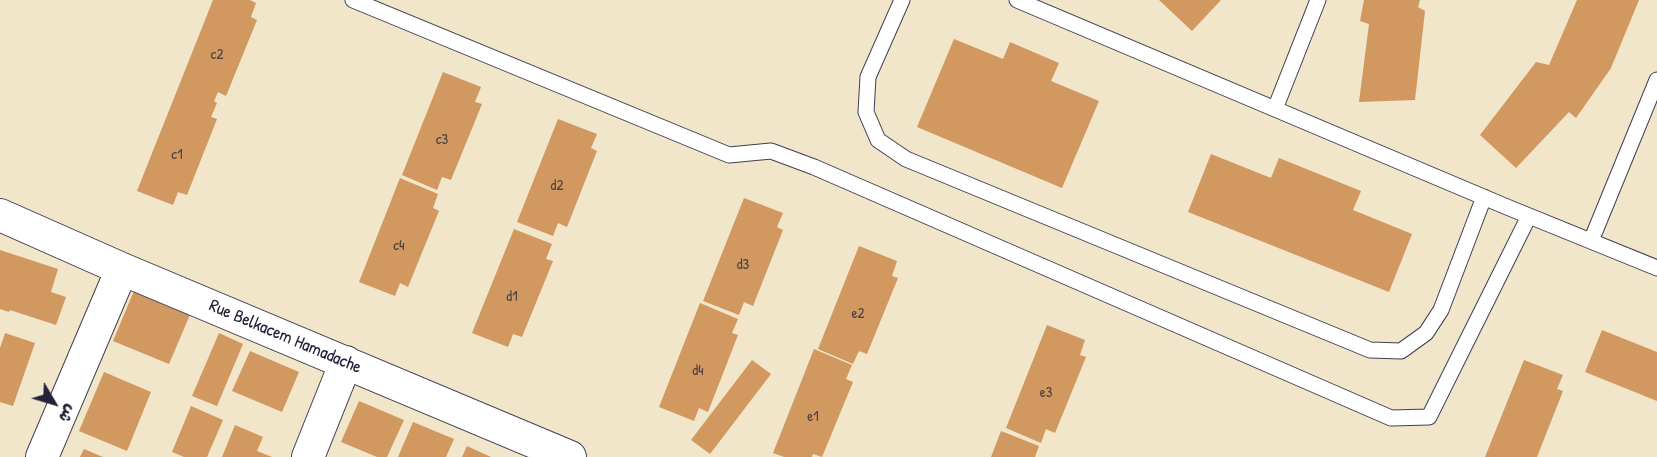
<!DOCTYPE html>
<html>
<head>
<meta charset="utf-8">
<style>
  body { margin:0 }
  #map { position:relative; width:1657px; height:457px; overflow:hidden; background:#f1e5ca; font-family:"Patrick Hand","Playpen Sans Arabic",sans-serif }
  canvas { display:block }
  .north { position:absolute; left:24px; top:373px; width:60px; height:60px; -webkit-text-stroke:4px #fff; paint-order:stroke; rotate:128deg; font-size:16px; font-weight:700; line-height:24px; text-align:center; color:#22223b }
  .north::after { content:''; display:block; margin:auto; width:21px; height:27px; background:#22223b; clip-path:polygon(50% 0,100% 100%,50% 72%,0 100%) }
</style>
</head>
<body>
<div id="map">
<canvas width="1657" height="457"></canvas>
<div class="north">ش</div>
</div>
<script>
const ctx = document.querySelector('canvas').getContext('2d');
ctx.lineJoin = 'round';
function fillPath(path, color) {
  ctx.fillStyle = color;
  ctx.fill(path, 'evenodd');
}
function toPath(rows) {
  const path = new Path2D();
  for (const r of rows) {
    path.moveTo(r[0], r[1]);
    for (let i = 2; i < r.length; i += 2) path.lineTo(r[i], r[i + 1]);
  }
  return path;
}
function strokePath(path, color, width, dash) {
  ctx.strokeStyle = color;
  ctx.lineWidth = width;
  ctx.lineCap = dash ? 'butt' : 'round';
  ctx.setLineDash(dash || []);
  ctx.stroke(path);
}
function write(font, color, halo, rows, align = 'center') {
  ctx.font = font + ' "Patrick Hand",sans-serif';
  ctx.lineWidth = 6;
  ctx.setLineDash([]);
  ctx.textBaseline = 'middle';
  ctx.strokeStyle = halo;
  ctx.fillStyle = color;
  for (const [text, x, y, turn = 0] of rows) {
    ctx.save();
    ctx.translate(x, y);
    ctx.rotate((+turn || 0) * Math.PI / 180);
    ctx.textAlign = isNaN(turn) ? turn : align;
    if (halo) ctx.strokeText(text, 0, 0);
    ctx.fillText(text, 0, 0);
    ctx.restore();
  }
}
const building = toPath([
  [213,0,250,0,256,3,251,17,257,20,226,96,218,92,214,101,217,103,211,117,217,119,187,195,178,192,173,205,137,191],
  [1159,0,1221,0,1192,31],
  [1364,0,1420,0,1418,7,1425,11,1415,100,1359,102,1369,24,1360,21],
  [1577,0,1639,0,1611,68,1576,118,1569,112,1516,168,1480,135,1536,62,1549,65],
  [954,39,1003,59,1010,42,1059,63,1051,81,1099,101,1062,188,917,127],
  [443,72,481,87,475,102,482,104,451,180,442,177,437,190,402,175],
  [558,119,597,134,591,148,597,151,567,227,558,223,553,236,517,222],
  [1211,154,1271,178,1279,158,1361,191,1353,210,1412,234,1389,292,1188,212],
  [400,178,438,194,433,208,439,211,408,287,400,283,395,296,359,282],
  [744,198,783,213,777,227,783,230,753,306,744,302,739,315,703,301],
  [514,229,552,244,546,259,553,261,522,337,513,334,508,347,472,333],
  [859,246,897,261,892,276,898,278,867,354,859,351,853,364,818,349],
  [0,250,58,269,51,292,66,297,56,325,10,310,9,312,0,309],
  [136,286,192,310,169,364,113,341],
  [700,303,738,319,732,333,738,335,708,412,699,408,694,421,659,407],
  [1047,325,1085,340,1080,355,1086,357,1055,433,1046,429,1041,443,1006,428],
  [1602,330,1657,352,1657,401,1585,372],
  [5,333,35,343,13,406,0,402,0,348],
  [219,333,243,344,217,406,192,396],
  [814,349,852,365,846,379,853,382,822,457,813,454,812,457,784,457,773,453],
  [250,351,299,372,282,412,232,391],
  [752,360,771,374,710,454,691,440],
  [1524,360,1563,375,1557,389,1563,391,1537,457,1485,457],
  [104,372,151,392,127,451,79,431],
  [359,401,404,420,387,457,377,457,341,442],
  [191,406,223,420,207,457,184,457,172,452],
  [413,422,454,439,446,457,398,457],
  [235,425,263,437,257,451,272,457,222,457],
  [1001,431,1039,446,1035,457,991,457],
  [467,446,491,457,462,457],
  [84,449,103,457,80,457]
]);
const service = toPath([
  [353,0,729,155,771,151,814,167,1391,418,1429,417,1529,216],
  [902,0,868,77,866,112,878,140,906,159,1370,350,1401,351,1426,333,1441,310,1484,197],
  [1017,0,1507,207,1657,268],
  [1275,109,1318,0],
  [1591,241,1657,80]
]);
const minor = toPath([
  [0,215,122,269,570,457],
  [42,457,122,269],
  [308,457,346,362]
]);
const numberNames = [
  ["c2",217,55],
  ["c3",442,140],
  ["c1",177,155],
  ["d2",557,186],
  ["c4",399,246],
  ["d3",743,265],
  ["d1",512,297],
  ["e2",858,314],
  ["d4",698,371],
  ["e3",1046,393],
  ["e1",813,417]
];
const streetNames = [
  ["Rue Belkacem Hamadache",285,337,23]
];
fillPath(building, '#d1985f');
strokePath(service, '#413f50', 17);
strokePath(minor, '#413f50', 34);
strokePath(service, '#fff', 15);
strokePath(minor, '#fff', 32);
write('15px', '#4e4044', null, numberNames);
write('18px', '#22223b', '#fff', streetNames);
</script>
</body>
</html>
